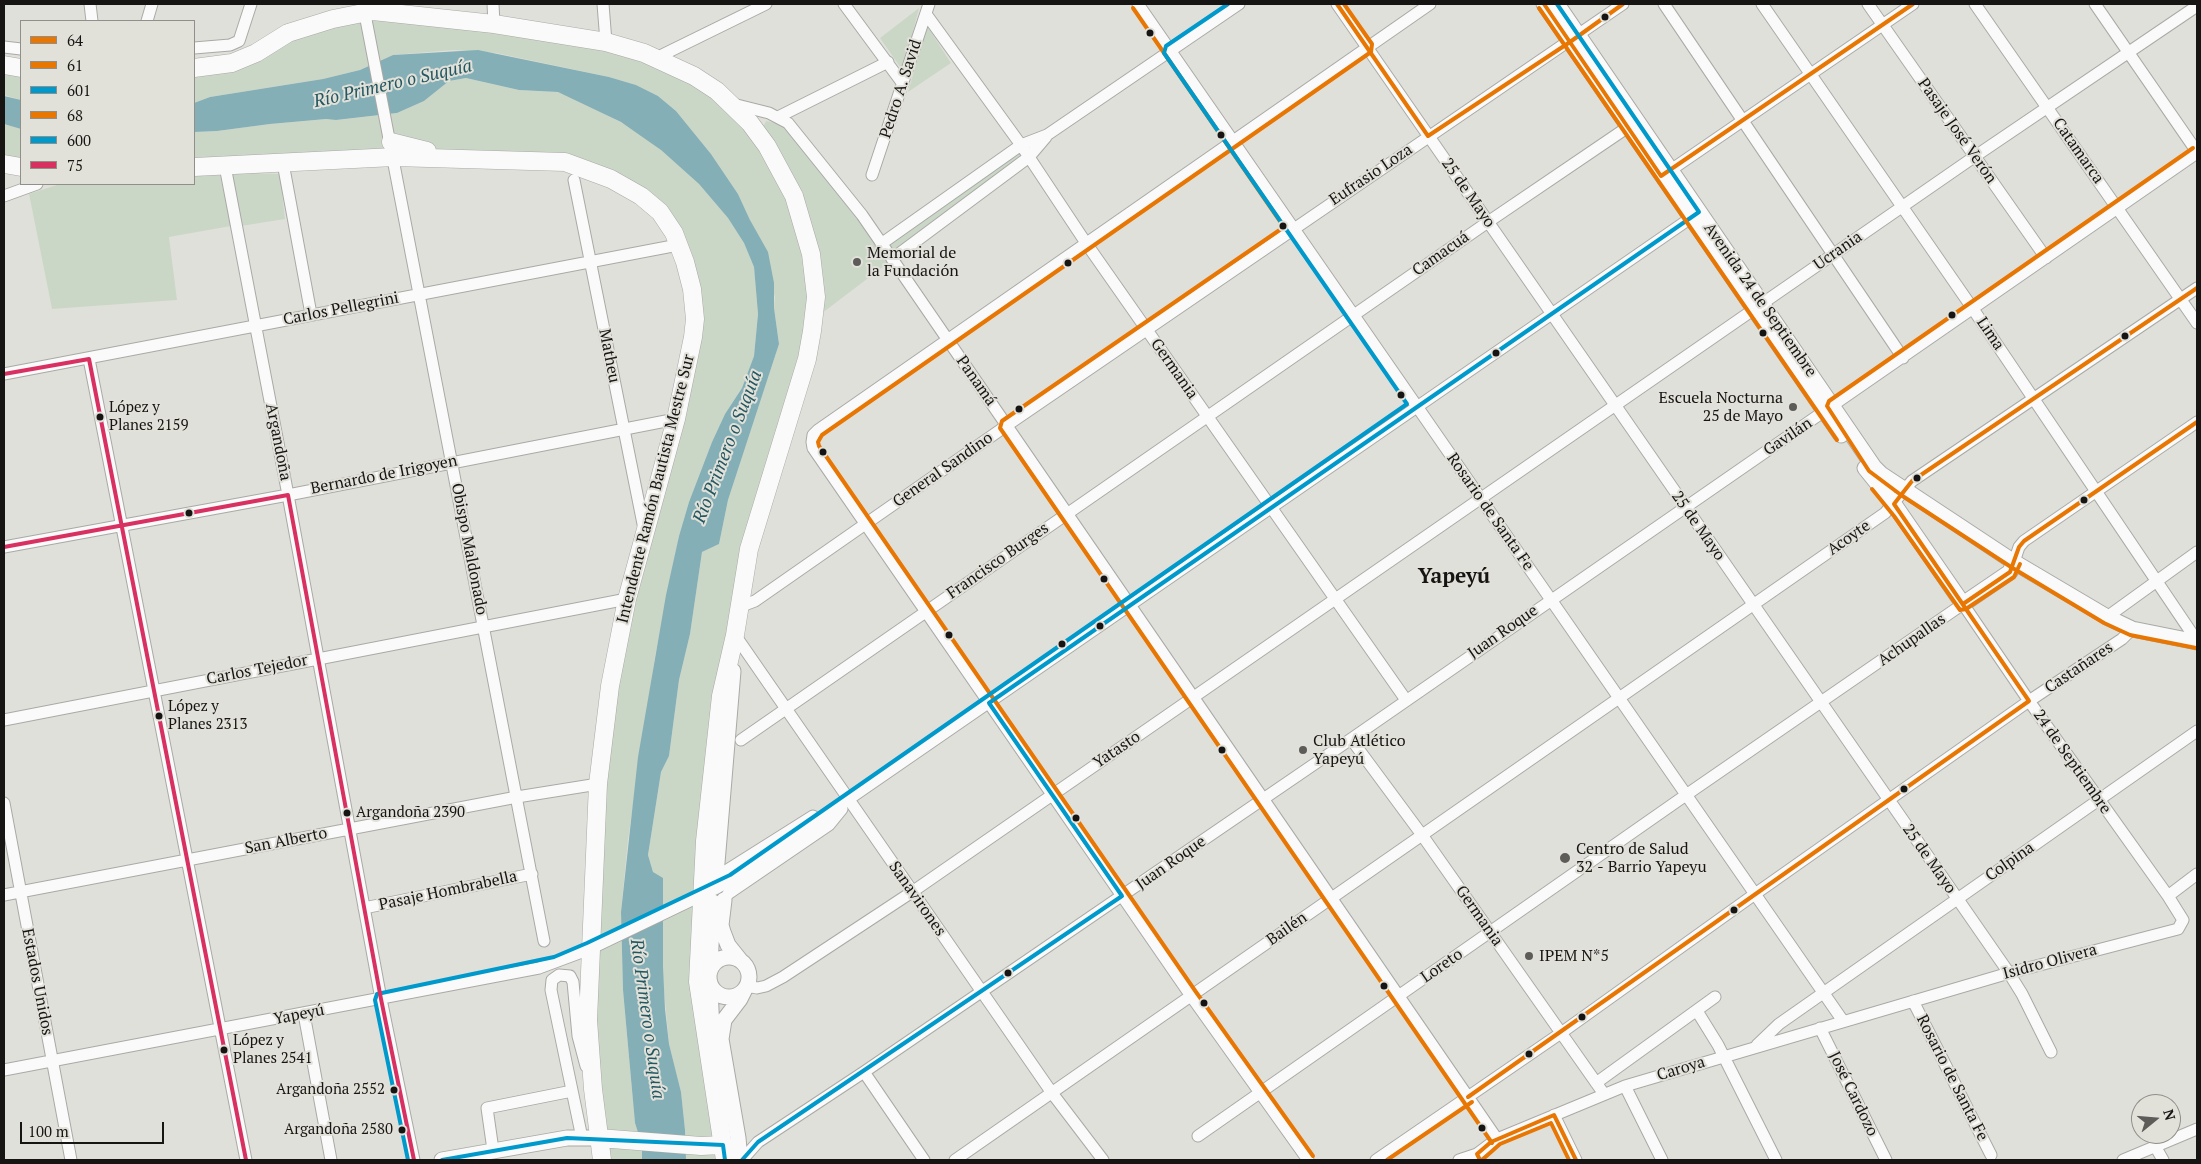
<!DOCTYPE html>
<html>
<head>
<meta charset="utf-8">
<style>
  body { margin:0 }
  #map { position:relative; width:2201px; height:1164px; overflow:hidden; background:#e0e0db; font-family:"PT Serif",serif }
  canvas { display:block }
  .frame { position:absolute; inset:0; border:5px solid #161513; pointer-events:none }
  .legend { position:absolute; left:20px; top:20px; width:175px; height:165px; box-sizing:border-box; background:#e2e1d9; border:1px solid #908f8a; margin:0; padding:6px 9px; list-style:none; font-size:15px; color:#161513 }
  .legend li { display:flex; align-items:center; gap:10px; height:25px }
  .legend b { width:25px; border:1px solid #908f8a }
  .north { position:absolute; left:2131px; top:1094px; width:50px; height:50px; box-sizing:border-box; background:#e2e1d9; border:1px solid #908f8a; border-radius:50%; rotate:73deg; font-size:14px; font-weight:700; line-height:20px; text-align:center; color:#161513 }
  .north::after { content:''; display:block; margin:auto; width:18px; height:22px; background:#5d5c59; clip-path:polygon(50% 0,100% 100%,50% 72%,0 100%) }
  .scale { position:absolute; left:20px; top:1122px; width:144px; height:22px; box-sizing:border-box; border:2px solid #161513; border-top:0; padding-left:6px; font-size:15px; line-height:18px; white-space:nowrap; color:#161513; -webkit-text-stroke:4px #e2e1d9; paint-order:stroke }
</style>
</head>
<body>
<div id="map">
<canvas width="2201" height="1164"></canvas>
<div class="frame"></div>
<ul class="legend">
<li><b style="height:6px;background:#e87602"></b>64</li>
<li><b style="height:6px;background:#e87602"></b>61</li>
<li><b style="height:6px;background:#0099cb"></b>601</li>
<li><b style="height:6px;background:#e87602"></b>68</li>
<li><b style="height:6px;background:#0099cb"></b>600</li>
<li><b style="height:6px;background:#d93062"></b>75</li>
</ul>
<div class="north">N</div>
<div class="scale">100 m</div>
</div>
<script>
const ctx = document.querySelector('canvas').getContext('2d');
ctx.lineJoin = 'round';
function fillPath(path, color) {
  ctx.fillStyle = color;
  ctx.fill(path, 'evenodd');
}
function toPath(rows) {
  const path = new Path2D();
  for (const r of rows) {
    if (r.length === 3) {
      path.moveTo(r[0] + r[2], r[1]);
      path.arc(r[0], r[1], r[2], 0, 2 * Math.PI);
      continue;
    }
    path.moveTo(r[0], r[1]);
    for (let i = 2; i < r.length; i += 2) path.lineTo(r[i], r[i + 1]);
  }
  return path;
}
function strokePath(path, color, width, dash) {
  ctx.strokeStyle = color;
  ctx.lineWidth = width;
  ctx.lineCap = dash ? 'butt' : 'round';
  ctx.setLineDash(dash || []);
  ctx.stroke(path);
}
function write(font, color, halo, rows, align = 'center') {
  ctx.font = font + ' "PT Serif",serif';
  ctx.lineWidth = 4;
  ctx.setLineDash([]);
  ctx.textBaseline = 'middle';
  ctx.strokeStyle = halo;
  ctx.fillStyle = color;
  for (const [text, x, y, turn = 0] of rows) {
    ctx.save();
    ctx.translate(x, y);
    ctx.rotate((+turn || 0) * Math.PI / 180);
    ctx.textAlign = isNaN(turn) ? turn : align;
    if (halo) ctx.strokeText(text, 0, 0);
    ctx.fillText(text, 0, 0);
    ctx.restore();
  }
}
const green = toPath([
  [919,8,903,71,880,38],
  [364,12,606,42,717,91,780,169,816,297,752,537,698,982,726,1160,686,1160,685,1130,681,1092,669,1044,653,872,648,855,661,772,669,756,679,680,690,634,702,552,719,544,728,500,779,344,774,308,775,297,750,220,738,194,711,154,676,111,658,96,636,85,609,77,496,53,454,50,393,55,360,70,323,79,210,97,194,103,194,68],
  [927,26,951,63,908,92],
  [4,65,21,68,21,100,4,95],
  [466,78,519,90,558,92,568,95,634,129,661,150,699,184,728,218,744,243,754,267,758,314,754,356,742,388,725,414,712,442,689,502,679,536,655,657,628,840,621,912,623,990,635,1123,642,1145,642,1160,602,1160,593,1089,599,771,695,319,660,212,570,163,194,167,194,132,217,131,270,124,326,119,337,120,397,113,424,101,449,81],
  [766,121,777,123,788,130,861,222,888,263,817,317,818,277,762,129],
  [4,124,21,129,21,167,4,164],
  [1019,148,1023,154,894,252,889,245],
  [232,172,280,174,285,219,241,226],
  [194,175,220,175,231,226,169,237,177,300,52,309,29,194,60,184,194,184]
]);
const water = toPath([
  [478,50,609,77,636,85,658,96,676,111,711,154,738,194,750,220,768,252,774,283,774,308,779,344,728,500,719,544,702,552,690,634,679,680,669,756,661,772,648,855,653,872,663,878,663,967,665,1009,669,1044,681,1092,685,1130,686,1160,642,1160,642,1145,635,1123,623,990,621,912,638,757,666,595,679,536,689,502,712,442,725,414,742,388,754,356,758,314,754,267,744,243,728,218,699,184,661,150,621,122,558,92,519,90,466,78,449,81,424,101,397,113,336,120,326,119,270,124,217,131,194,132,194,103,210,97,323,79,360,70,393,55],
  [4,96,21,100,21,129,4,124]
]);
const street = toPath([
  [90,4,92,21],
  [363,4,544,941],
  [493,4,494,24],
  [603,4,606,42],
  [844,4,903,84],
  [1138,4,1843,1021],
  [1337,4,2009,973,2022,994,2051,1052],
  [1664,4,1903,358],
  [1762,4,1973,309,2197,641],
  [1868,4,2046,258],
  [1975,4,2197,323],
  [2095,4,2197,152],
  [926,14,1021,145,1086,243,1406,700],
  [147,21,152,4],
  [4,47,21,49],
  [194,48,230,45,239,41,251,4],
  [656,58,766,4],
  [733,104,769,113,788,123,862,215,1497,1139],
  [778,117,888,62],
  [283,163,311,314],
  [225,166,288,495,381,999,414,1160],
  [1665,174,1913,4],
  [872,175,929,4],
  [574,180,644,529],
  [4,196,37,184],
  [881,244,1021,145,1047,135,1239,4],
  [892,259,1029,157,1046,137],
  [89,359,246,1160],
  [4,374,678,245],
  [4,547,288,495,676,419],
  [2014,562,2019,547,2024,541,2197,422],
  [739,607,755,601,1006,426,1623,4],
  [2107,617,2197,552],
  [735,635,1052,1093,1103,1160],
  [4,720,627,599],
  [1351,739,1422,835,1604,1094],
  [741,740,1488,222,1628,127],
  [4,803,71,1160],
  [716,875,721,874,813,816],
  [4,895,517,797,598,784],
  [2168,896,2197,874],
  [724,900,728,894,829,825,842,809],
  [364,908,532,874],
  [747,986,757,988,766,986,783,977,912,892,1974,157,2197,6],
  [1913,1001,1991,1155],
  [1697,1011,1718,1045,1776,1160],
  [304,1014,331,1160],
  [1820,1028,1886,1160],
  [1757,1045,1779,1024,2197,731],
  [4,1070,539,968,590,949,717,888,743,873,805,831,849,799,1698,213],
  [864,1072,924,1160],
  [1596,1083,1715,997],
  [1625,1086,1662,1160],
  [1554,1115,1576,1160],
  [1198,1136,1686,795,1963,604,2029,701,2168,896,2183,920,2178,929,2009,973,1625,1086,1497,1139,1477,1154,1459,1160],
  [582,1138,551,990,552,980,559,975,570,976,573,982,578,1036,586,1066],
  [2155,1146,2163,1160],
  [493,1150,487,1108,572,1091],
  [742,1160,758,1142,864,1072,1351,739,2197,153],
  [955,1160,1885,513,1912,481,2197,288],
  [1308,1160,1191,996,813,448,812,442,813,435,818,430,1430,4],
  [1376,1160,1561,1033,1755,894,2029,701,2122,639,2132,629],
  [2123,1160,2197,1129]
]);
const secondary = toPath([
  [1544,4,1841,435],
  [1557,4,1874,467,1881,474,2014,562,2107,617,2132,629,2197,642],
  [1865,468,1894,504,1963,604,2010,572,2014,562],
  [716,875,733,671],
  [724,900,721,925,723,932,728,945,740,960],
  [729,977,20],
  [710,968,713,902],
  [710,988,712,1031],
  [442,1160,567,1138,599,1138],
  [740,1160,738,1138,721,1039,724,1020,740,999,744,991]
]);
const primary = toPath([
  [4,65,21,68],
  [194,68,232,63,256,53,288,33,333,19,373,11,494,24,606,42,644,53,694,76,717,91,750,123,767,146,794,196,811,254,816,297,812,331,807,359,749,549,735,635,721,696,705,841,698,982,725,1160],
  [391,142,427,151],
  [4,164,21,167],
  [194,167,394,157,565,162,611,179,641,196,660,212,674,233,685,262,692,289,695,319,693,337,676,419,627,599,610,686,598,784,588,1020,593,1089,602,1160],
  [599,1138,701,1146,723,1145]
]);
const bus1 = toPath([
  [1337,4,1428,136,1570,42,1623,4],
  [1544,4,1661,176,1913,4],
  [1963,604,2010,572,2019,547,2024,541,2197,422],
  [2029,701,1894,504,1912,481,2197,288],
  [1468,1097,2029,701],
  [1480,1160,1477,1154,1491,1142,1554,1115,1576,1160]
]);
const bus2 = toPath([
  [1133,8,1284,227,1002,421,1000,428,1492,1143],
  [1313,1156,1196,992,819,446,818,442,822,435,1371,52,1372,44,1344,4],
  [1387,1160,1472,1102],
  [1482,1160,1500,1144,1551,1123,1569,1160]
]);
const bus3 = toPath([
  [442,1160,567,1138,723,1145,725,1160],
  [742,1160,758,1142,1122,896,989,703,1699,212,1557,4]
]);
const bus4 = toPath([
  [1539,8,1837,440],
  [2193,148,1829,401,1827,406,1869,471,1901,495,2011,567,2104,623,2130,635,2196,648],
  [1872,489,1894,516,1960,610,1966,609,2014,577,2020,564]
]);
const bus5 = toPath([
  [408,1160,375,1000,377,994,554,957,587,943,730,875,1407,404,1164,53,1166,46,1228,4]
]);
const bus6 = toPath([
  [4,374,89,359,246,1160],
  [4,547,288,495,381,999,414,1160]
]);
const markers = [
  [1605,17,4.5,"#161513"],
  [1150,33,4.5,"#161513"],
  [1221,135,4.5,"#161513"],
  [1283,226,4.5,"#161513"],
  [857,262,5,"#5d5c59"],
  [1068,263,4.5,"#161513"],
  [1952,315,4.5,"#161513"],
  [1763,333,4.5,"#161513"],
  [2125,336,4.5,"#161513"],
  [1496,353,4.5,"#161513"],
  [1401,395,4.5,"#161513"],
  [1793,407,5,"#5d5c59"],
  [1019,409,4.5,"#161513"],
  [100,417,4.5,"#161513"],
  [823,452,4.5,"#161513"],
  [1917,478,4.5,"#161513"],
  [2084,500,4.5,"#161513"],
  [189,513,4.5,"#161513"],
  [1104,579,4.5,"#161513"],
  [1100,626,4.5,"#161513"],
  [949,635,4.5,"#161513"],
  [1062,644,4.5,"#161513"],
  [159,716,4.5,"#161513"],
  [1222,750,4.5,"#161513"],
  [1303,750,5,"#5d5c59"],
  [1904,789,4.5,"#161513"],
  [347,813,4.5,"#161513"],
  [1076,818,4.5,"#161513"],
  [1565,858,6,"#5d5c59"],
  [1734,910,4.5,"#161513"],
  [1529,956,5,"#5d5c59"],
  [1008,973,4.5,"#161513"],
  [1384,986,4.5,"#161513"],
  [1204,1003,4.5,"#161513"],
  [1582,1017,4.5,"#161513"],
  [224,1050,4.5,"#161513"],
  [1529,1054,4.5,"#161513"],
  [394,1090,4.5,"#161513"],
  [1482,1128,4.5,"#161513"],
  [402,1130,4.5,"#161513"]
];
const busNames = [
  ["López y",109,408],
  ["Planes 2159",109,426],
  ["López y",168,707],
  ["Planes 2313",168,725],
  ["Argandoña 2390",356,813],
  ["López y",233,1041],
  ["Planes 2541",233,1059],
  ["Argandoña 2552",385,1090,"right"],
  ["Argandoña 2580",393,1130,"right"]
];
const streetNames = [
  ["Pedro A. Savid",901,89,-72],
  ["Pasaje José Verón",1957,131,55],
  ["Catamarca",2078,151,55],
  ["Eufrasio Loza",1371,175,-34],
  ["25 de Mayo",1468,193,55],
  ["Ucrania",1838,251,-35],
  ["Camacuá",1441,254,-35],
  ["Avenida 24 de Septiembre",1760,300,55],
  ["Carlos Pellegrini",341,309,-11],
  ["Lima",1990,334,56],
  ["Matheu",609,356,79],
  ["Germania",1174,369,55],
  ["Panamá",976,381,55],
  ["Gavilán",1788,437,-34],
  ["Argandoña",278,442,79],
  ["General Sandino",943,470,-35],
  ["Bernardo de Irigoyen",384,475,-11],
  ["Intendente Ramón Bautista Mestre Sur",656,489,-76],
  ["Rosario de Santa Fe",1490,512,55],
  ["25 de Mayo",1698,526,55],
  ["Acoyte",1849,538,-35],
  ["Obispo Maldonado",469,549,79],
  ["Francisco Burges",998,561,-35],
  ["Juan Roque",1503,632,-35],
  ["Achupallas",1912,640,-35],
  ["Castañares",2079,668,-34],
  ["Carlos Tejedor",257,670,-11],
  ["Yatasto",1117,750,-34],
  ["24 de Septiembre",2072,762,55],
  ["San Alberto",286,841,-11],
  ["25 de Mayo",1929,859,55],
  ["Colpina",2010,862,-35],
  ["Juan Roque",1171,863,-35],
  ["Pasaje Hombrabella",448,891,-12],
  ["Sanavirones",917,899,55],
  ["Germania",1479,916,55],
  ["Bailén",1287,929,-35],
  ["Isidro Olivera",2050,962,-15],
  ["Loreto",1442,966,-35],
  ["Estados Unidos",37,982,79],
  ["Yapeyú",299,1015,-11],
  ["Caroya",1681,1069,-17],
  ["Rosario de Santa Fe",1952,1078,63],
  ["José Cardozo",1853,1094,64]
];
const poiNames = [
  ["Memorial de",867,253],
  ["la Fundación",867,271],
  ["Escuela Nocturna",1783,398,"right"],
  ["25 de Mayo",1783,416,"right"],
  ["Club Atlético",1313,741],
  ["Yapeyú",1313,759],
  ["Centro de Salud",1576,849],
  ["32 - Barrio Yapeyu",1576,867],
  ["IPEM N*5",1539,956]
];
const waterNames = [
  ["Río Primero o Suquía",393,84,-13],
  ["Río Primero o Suquía",728,447,-69],
  ["Río Primero o Suquía",647,1019,82]
];
const districtNames = [
  ["Yapeyú",1454,577]
];
fillPath(green, '#cbd7c6');
fillPath(water, '#84afb6');
strokePath(street, '#a9a9a6', 13);
strokePath(secondary, '#a9a9a6', 17);
strokePath(primary, '#a9a9a6', 19);
strokePath(street, '#fafafa', 11);
strokePath(secondary, '#fafafa', 15);
strokePath(primary, '#fafafa', 18);
strokePath(bus1, '#e87602', 4);
strokePath(bus2, '#e87602', 4);
strokePath(bus3, '#0099cb', 4);
strokePath(bus4, '#e87602', 4);
strokePath(bus5, '#0099cb', 4);
strokePath(bus6, '#d93062', 4);
for (const [x, y, r, color] of markers) {
  const dot = new Path2D();
  dot.arc(x, y, r, 0, 2 * Math.PI);
  ctx.fillStyle = color;
  ctx.fill(dot);
  strokePath(dot, '#e2e1d9', 2);
}
write('15px', '#161513', '#e2e1d9', busNames, 'left');
write('16px', '#161513', '#e2e1d9', streetNames);
write('16px', '#161513', '#e2e1d9', poiNames, 'left');
write('italic 18px', '#225761', '#e2e1d9', waterNames);
write('bold 21px', '#161513', '#e2e1d9', districtNames);
</script>
</body>
</html>
